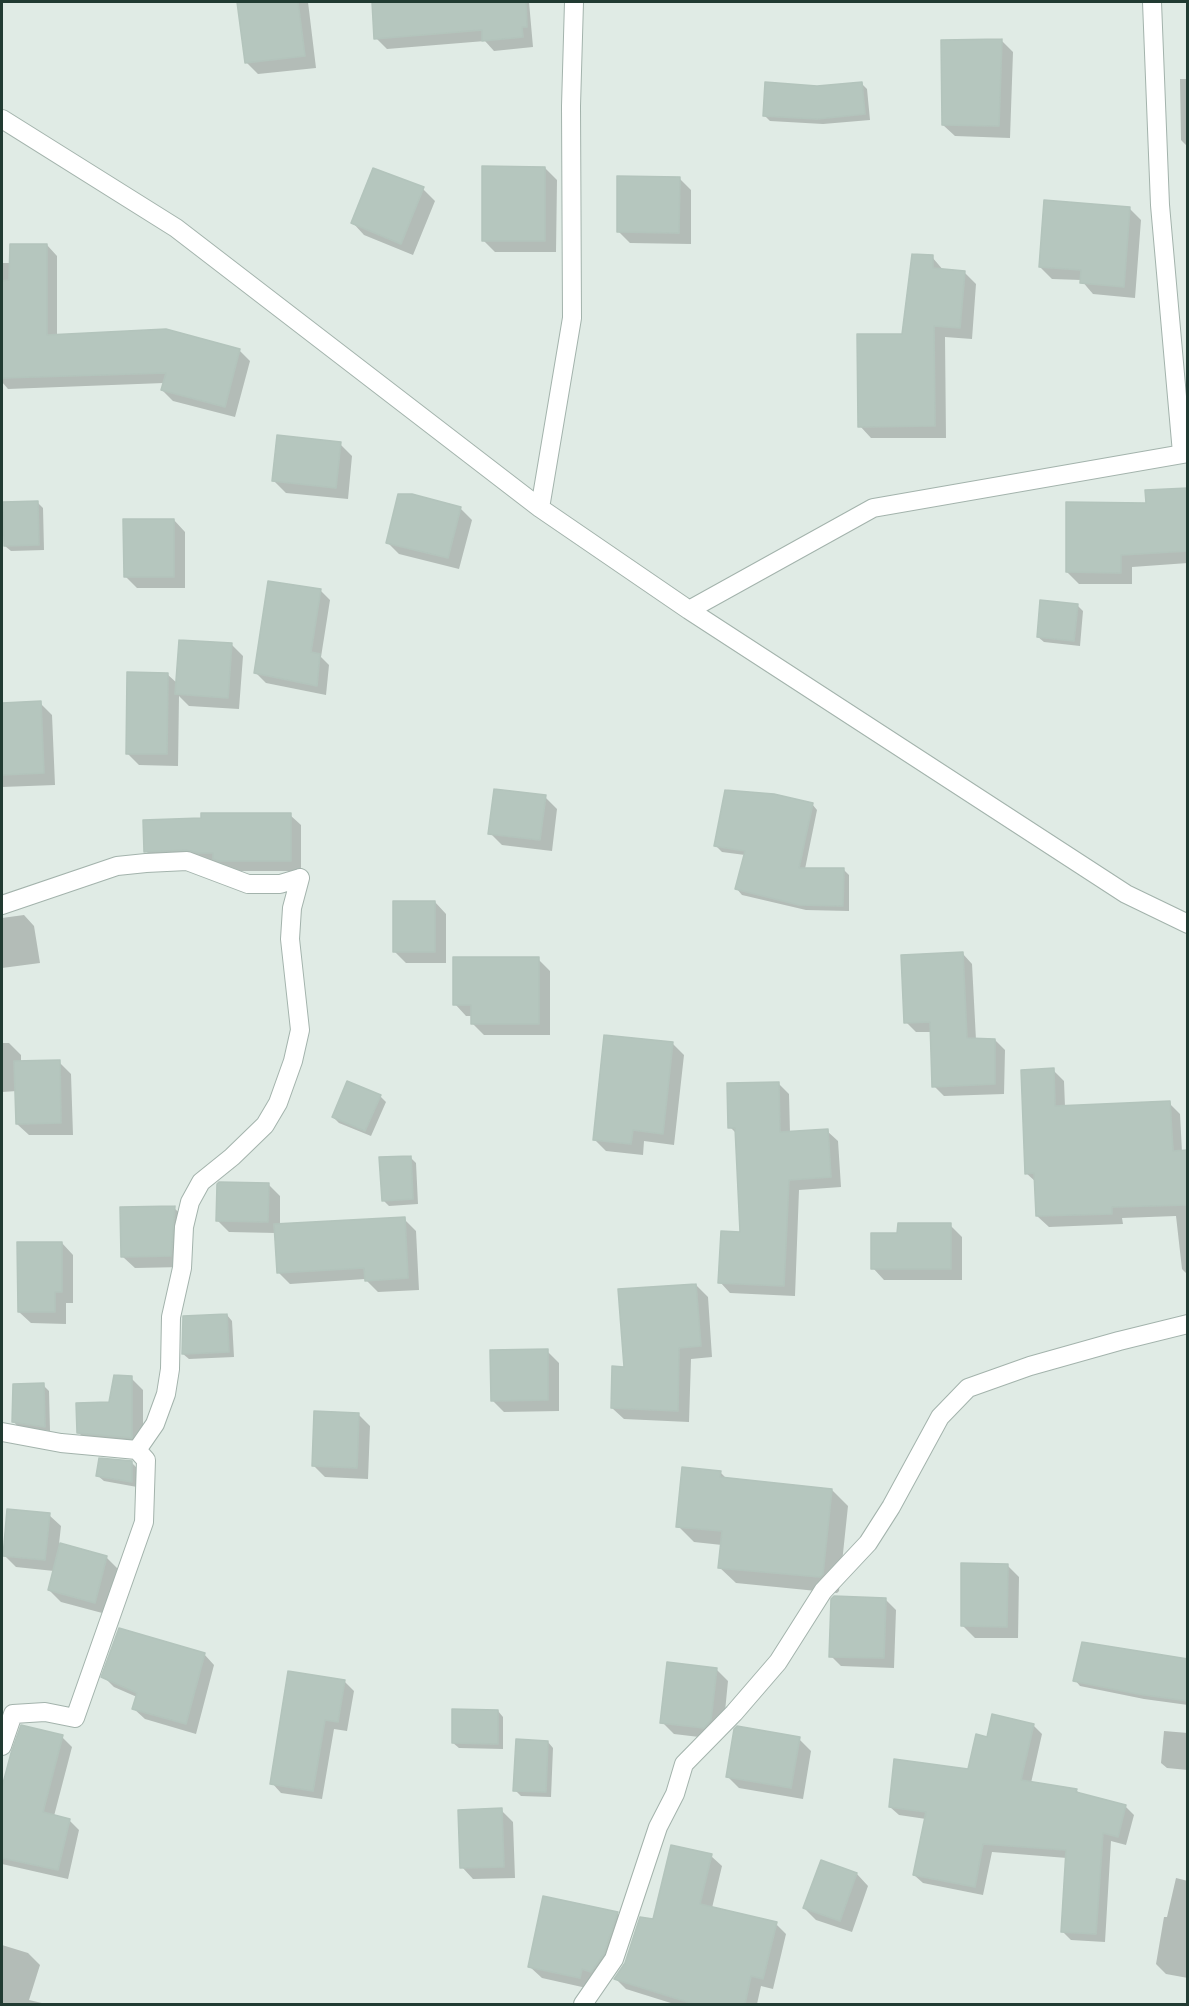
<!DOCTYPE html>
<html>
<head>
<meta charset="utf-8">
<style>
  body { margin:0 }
  #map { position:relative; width:1189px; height:2006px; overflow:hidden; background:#e0ebe5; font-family:Helvetica,sans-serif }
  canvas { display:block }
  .frame { position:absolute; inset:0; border:3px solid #213b32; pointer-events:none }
</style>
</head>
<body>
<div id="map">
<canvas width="1189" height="2006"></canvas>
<div class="frame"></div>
</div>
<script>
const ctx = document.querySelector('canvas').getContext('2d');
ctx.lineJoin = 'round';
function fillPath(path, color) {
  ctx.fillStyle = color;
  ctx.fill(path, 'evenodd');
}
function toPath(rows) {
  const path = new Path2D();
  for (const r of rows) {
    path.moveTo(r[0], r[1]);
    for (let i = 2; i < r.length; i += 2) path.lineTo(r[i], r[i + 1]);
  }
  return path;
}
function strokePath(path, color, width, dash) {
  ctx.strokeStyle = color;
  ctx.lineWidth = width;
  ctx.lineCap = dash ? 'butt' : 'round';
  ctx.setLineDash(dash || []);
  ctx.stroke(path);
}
const shadow = toPath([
  [239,2,308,2,316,68,258,74,246,62],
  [373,2,529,2,533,47,494,51,485,41,387,49,376,38],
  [1001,40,1013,52,1010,138,955,136,943,125],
  [1180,79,1188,79,1188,147,1181,140],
  [861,83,867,89,870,120,823,124,770,121,764,115,817,87],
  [545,168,557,180,556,252,495,252,483,240],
  [680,179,691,190,691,244,630,243,618,231],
  [423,189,435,201,413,255,364,235,353,223],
  [1130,209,1141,220,1135,298,1093,294,1081,280,1052,279,1040,267],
  [47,245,57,256,57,336,239,350,250,361,235,417,173,401,162,390,164,383,8,389,2,382,2,263,11,263],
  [932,257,944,271,964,272,976,284,972,339,945,337,946,438,871,438,860,426,904,335],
  [340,444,352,456,348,499,286,493,274,481],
  [1188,489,1188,563,1132,567,1132,584,1079,584,1067,572,1147,504],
  [37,502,43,508,44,550,11,551,5,546],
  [460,508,472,520,459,569,399,554,387,542],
  [174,520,185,532,185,588,137,588,125,576],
  [320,590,330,600,321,657,329,665,326,695,266,683,256,673],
  [1077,605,1083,611,1080,646,1044,642,1038,637],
  [231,644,243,656,239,709,189,706,179,696,178,766,139,765,127,753,167,674,178,684],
  [40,703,52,715,55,785,2,787,2,704],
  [545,797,557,809,552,851,502,845,490,833],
  [812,804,817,810,805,869,844,870,849,875,849,911,806,910,742,895,737,889,745,855,722,852,716,846],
  [290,815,301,825,301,871,231,871,220,863,156,862,146,851],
  [435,902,446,914,446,963,406,963,394,951],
  [24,915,34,926,40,963,2,968,2,918],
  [963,954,972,964,976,1040,995,1040,1005,1050,1004,1094,944,1096,934,1086,932,1032,916,1032,906,1022],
  [538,959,550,971,550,1035,484,1035,472,1023,472,1016,466,1016,455,1004],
  [2,1043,9,1043,21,1055,21,1062,59,1062,71,1074,73,1135,29,1135,17,1124,17,1091,2,1092],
  [672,1043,684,1055,674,1145,644,1141,643,1155,606,1151,595,1140],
  [1053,1070,1064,1081,1065,1107,1169,1103,1180,1114,1182,1152,1188,1152,1188,1275,1182,1269,1176,1216,1122,1218,1123,1224,1049,1227,1037,1216,1036,1182,1026,1173],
  [778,1083,789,1094,790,1133,827,1131,838,1141,841,1187,799,1190,795,1296,730,1293,720,1282,742,1233,737,1134,730,1127],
  [380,1096,386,1102,371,1136,339,1123,333,1117],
  [410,1157,416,1163,418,1204,389,1206,383,1200],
  [268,1184,280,1196,280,1225,404,1219,416,1231,419,1290,378,1292,365,1279,290,1284,278,1272,276,1233,229,1232,217,1220],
  [174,1208,186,1219,183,1267,135,1268,123,1257],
  [950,1225,962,1237,962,1280,884,1280,873,1268,899,1234],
  [62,1243,73,1255,73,1303,66,1303,66,1324,31,1323,19,1312],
  [696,1285,708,1297,712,1357,691,1359,689,1422,624,1419,612,1408,626,1368],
  [227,1315,232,1321,234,1357,189,1359,183,1354],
  [547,1351,559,1363,559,1411,504,1412,492,1400],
  [131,1378,143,1390,143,1449,90,1444,78,1432,110,1404],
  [43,1385,49,1391,50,1431,19,1428,14,1422],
  [358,1414,370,1426,368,1479,325,1477,313,1465],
  [131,1462,137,1468,137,1487,104,1481,98,1476],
  [720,1472,727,1479,832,1490,848,1506,839,1591,837,1593,736,1583,719,1567,722,1545,694,1542,678,1526],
  [49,1515,61,1526,59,1544,107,1558,118,1569,106,1614,61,1602,49,1590,54,1571,16,1567,4,1555],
  [1007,1565,1019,1577,1018,1638,975,1638,963,1626],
  [885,1599,896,1610,894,1668,841,1666,831,1656],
  [204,1654,214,1665,196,1734,145,1719,134,1709,137,1697,114,1687,103,1676],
  [1188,1661,1188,1705,1144,1699,1080,1686,1075,1680],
  [717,1670,728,1681,723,1732,716,1739,674,1734,662,1722],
  [344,1681,354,1691,347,1731,334,1729,322,1799,281,1793,272,1783],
  [498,1711,503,1717,503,1749,459,1748,453,1743],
  [1033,1725,1042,1734,1031,1783,1076,1790,1080,1794,1125,1806,1134,1815,1126,1845,1111,1841,1105,1942,1071,1940,1062,1931,1067,1858,992,1852,983,1895,923,1883,914,1875,926,1819,899,1815,890,1807,969,1771,988,1738],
  [1164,1731,1188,1733,1188,1770,1167,1768,1161,1763],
  [62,1737,72,1747,54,1816,69,1820,79,1830,68,1879,2,1864,2,1797,12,1753],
  [799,1739,811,1751,803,1799,739,1788,727,1776],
  [548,1742,553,1748,551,1797,521,1796,515,1790],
  [501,1810,513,1822,515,1878,473,1879,462,1867],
  [711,1856,722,1866,712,1908,776,1924,786,1934,773,1989,761,1986,757,2004,674,2004,626,1989,616,1979,655,1921],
  [822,1862,857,1874,868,1886,852,1932,816,1920,804,1908],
  [1176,1878,1188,1881,1188,1978,1166,1974,1156,1964,1164,1917,1167,1917],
  [617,1913,629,1925,591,1989,542,1978,530,1967],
  [2,1945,28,1953,40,1965,29,2000,46,2004,2,2004]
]);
const building = toPath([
  [237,2,298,2,305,56,245,63,237,2],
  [372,2,526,2,527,27,522,27,523,37,482,41,482,30,374,39,372,2],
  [1002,39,999,126,942,125,941,40,1002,39],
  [765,82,817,86,862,82,865,114,817,119,763,116,765,82],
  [482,166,545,167,545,241,482,241,482,166],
  [373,168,424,187,401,244,351,223,373,168],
  [617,176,680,177,679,233,617,232,617,176],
  [1044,200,1130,207,1124,287,1080,283,1081,270,1039,267,1044,200],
  [10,244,47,244,47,335,166,329,240,349,225,407,161,390,166,373,2,378,2,281,9,280,10,244],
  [912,254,933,255,933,268,965,271,960,328,934,326,935,426,858,427,857,334,902,334,912,254],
  [277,435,341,442,336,488,272,481,277,435],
  [1188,488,1188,551,1121,555,1121,573,1066,572,1066,502,1146,503,1145,490,1188,488],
  [398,494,412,494,461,507,448,558,386,543,398,494],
  [38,501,39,545,4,546,3,502,38,501],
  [123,519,174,519,174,577,124,577,123,519],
  [268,581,321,589,311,652,320,654,317,686,254,673,268,581],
  [1040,600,1078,604,1074,641,1037,637,1040,600],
  [179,640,232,643,228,698,175,694,179,640],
  [127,672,168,673,167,754,126,754,127,672],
  [41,701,44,773,2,775,2,703,41,701],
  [494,789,546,795,540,840,488,834,494,789],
  [725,790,774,794,813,803,799,868,844,868,843,906,799,905,735,889,745,851,714,846,725,790],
  [201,813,291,813,291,861,219,861,213,859,213,853,199,853,186,850,144,852,143,820,201,818,201,813],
  [393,901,435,901,435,952,393,952,393,901],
  [963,952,967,1038,995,1039,995,1084,932,1087,930,1022,904,1023,901,955,963,952],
  [453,957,539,957,539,1024,471,1024,471,1005,453,1005,453,957],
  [604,1035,673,1042,663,1134,633,1130,631,1144,593,1140,604,1035],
  [60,1060,61,1123,16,1124,14,1061,60,1060],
  [1054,1068,1055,1106,1170,1101,1173,1151,1188,1150,1188,1205,1112,1207,1112,1214,1036,1216,1034,1173,1025,1174,1021,1070,1054,1068],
  [347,1081,381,1095,365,1131,332,1117,347,1081],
  [779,1082,780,1132,828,1129,831,1177,789,1180,784,1286,718,1283,721,1231,740,1232,735,1128,728,1128,727,1083,779,1082],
  [411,1156,413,1199,382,1201,379,1157,411,1156],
  [219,1182,269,1183,268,1222,216,1221,217,1184,219,1182],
  [175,1206,171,1256,121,1257,120,1207,175,1206],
  [405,1217,408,1278,365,1281,364,1268,277,1273,274,1224,405,1217],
  [898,1223,951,1223,951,1269,871,1269,871,1233,897,1233,898,1223],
  [17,1242,62,1242,62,1292,55,1292,55,1312,18,1312,17,1242],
  [696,1284,701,1346,679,1348,678,1411,611,1408,612,1366,624,1367,618,1289,696,1284],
  [227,1314,229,1352,182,1354,183,1316,227,1314],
  [548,1349,548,1400,491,1401,490,1350,548,1349],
  [114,1375,132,1376,132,1438,77,1433,76,1403,109,1402,114,1375],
  [44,1383,45,1427,12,1422,13,1384,44,1383],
  [314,1411,359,1413,357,1468,312,1466,314,1411],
  [99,1458,132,1461,132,1482,96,1476,99,1458],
  [682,1467,721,1471,720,1477,832,1489,823,1574,820,1577,718,1568,722,1531,676,1527,682,1467],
  [7,1509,50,1513,45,1560,3,1556,7,1509],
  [60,1543,107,1556,95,1603,48,1590,60,1543],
  [961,1563,1008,1564,1007,1627,961,1626,961,1563],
  [834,1596,886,1598,884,1658,829,1657,831,1599,834,1596],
  [119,1628,205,1653,186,1724,132,1709,137,1693,101,1677,119,1628],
  [1082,1642,1188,1659,1188,1701,1138,1694,1073,1681,1082,1642],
  [667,1662,717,1668,711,1720,704,1728,660,1723,667,1662],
  [288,1671,345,1680,338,1722,325,1720,313,1791,270,1784,288,1671],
  [452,1709,498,1710,498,1744,452,1743,452,1709],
  [992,1714,1034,1724,1021,1780,1077,1789,1076,1792,1126,1805,1118,1837,1103,1833,1096,1934,1061,1932,1066,1850,983,1844,975,1887,913,1875,926,1812,889,1807,894,1759,968,1769,976,1734,987,1737,992,1714],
  [21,1725,63,1735,43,1812,70,1819,58,1870,2,1858,2,1787,11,1753,21,1725],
  [737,1726,800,1737,791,1788,726,1777,734,1729,737,1726],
  [516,1739,548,1741,546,1792,513,1791,516,1739],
  [502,1808,504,1867,460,1868,458,1810,502,1808],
  [671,1845,712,1854,700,1904,777,1922,763,1979,751,1976,745,2004,694,2004,614,1979,625,1963,640,1917,653,1919,671,1845],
  [821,1860,857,1873,840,1921,803,1908,821,1860],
  [543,1896,618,1912,604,1954,591,1972,582,1969,580,1978,528,1967,543,1896]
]);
const minor = toPath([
  [1152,2,1160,205,1182,453],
  [2,119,176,228,540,508,689,610,1126,894,1188,924],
  [540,508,572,318,571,106,574,2],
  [689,610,873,508,1188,453],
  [2,905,117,866,146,863,187,861,248,884,280,884,300,878],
  [2,1432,61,1443,137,1450,146,1460,144,1522,75,1718,45,1712,13,1714,2,1746],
  [137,1450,155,1424,166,1394,170,1369,171,1317,182,1268,184,1227,190,1202,201,1182,232,1157,265,1125,278,1103,293,1061,300,1030,290,939,292,908,300,878],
  [583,2004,614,1959,658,1827,675,1794,684,1764,734,1713,778,1662,823,1591,868,1543,891,1507,940,1417,968,1388,1030,1366,1119,1341,1188,1324]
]);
fillPath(shadow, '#0003');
fillPath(building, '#b5c6be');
strokePath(building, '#b3c4bc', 1.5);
strokePath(minor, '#a3b3ac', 20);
strokePath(minor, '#fff', 18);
</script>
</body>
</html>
